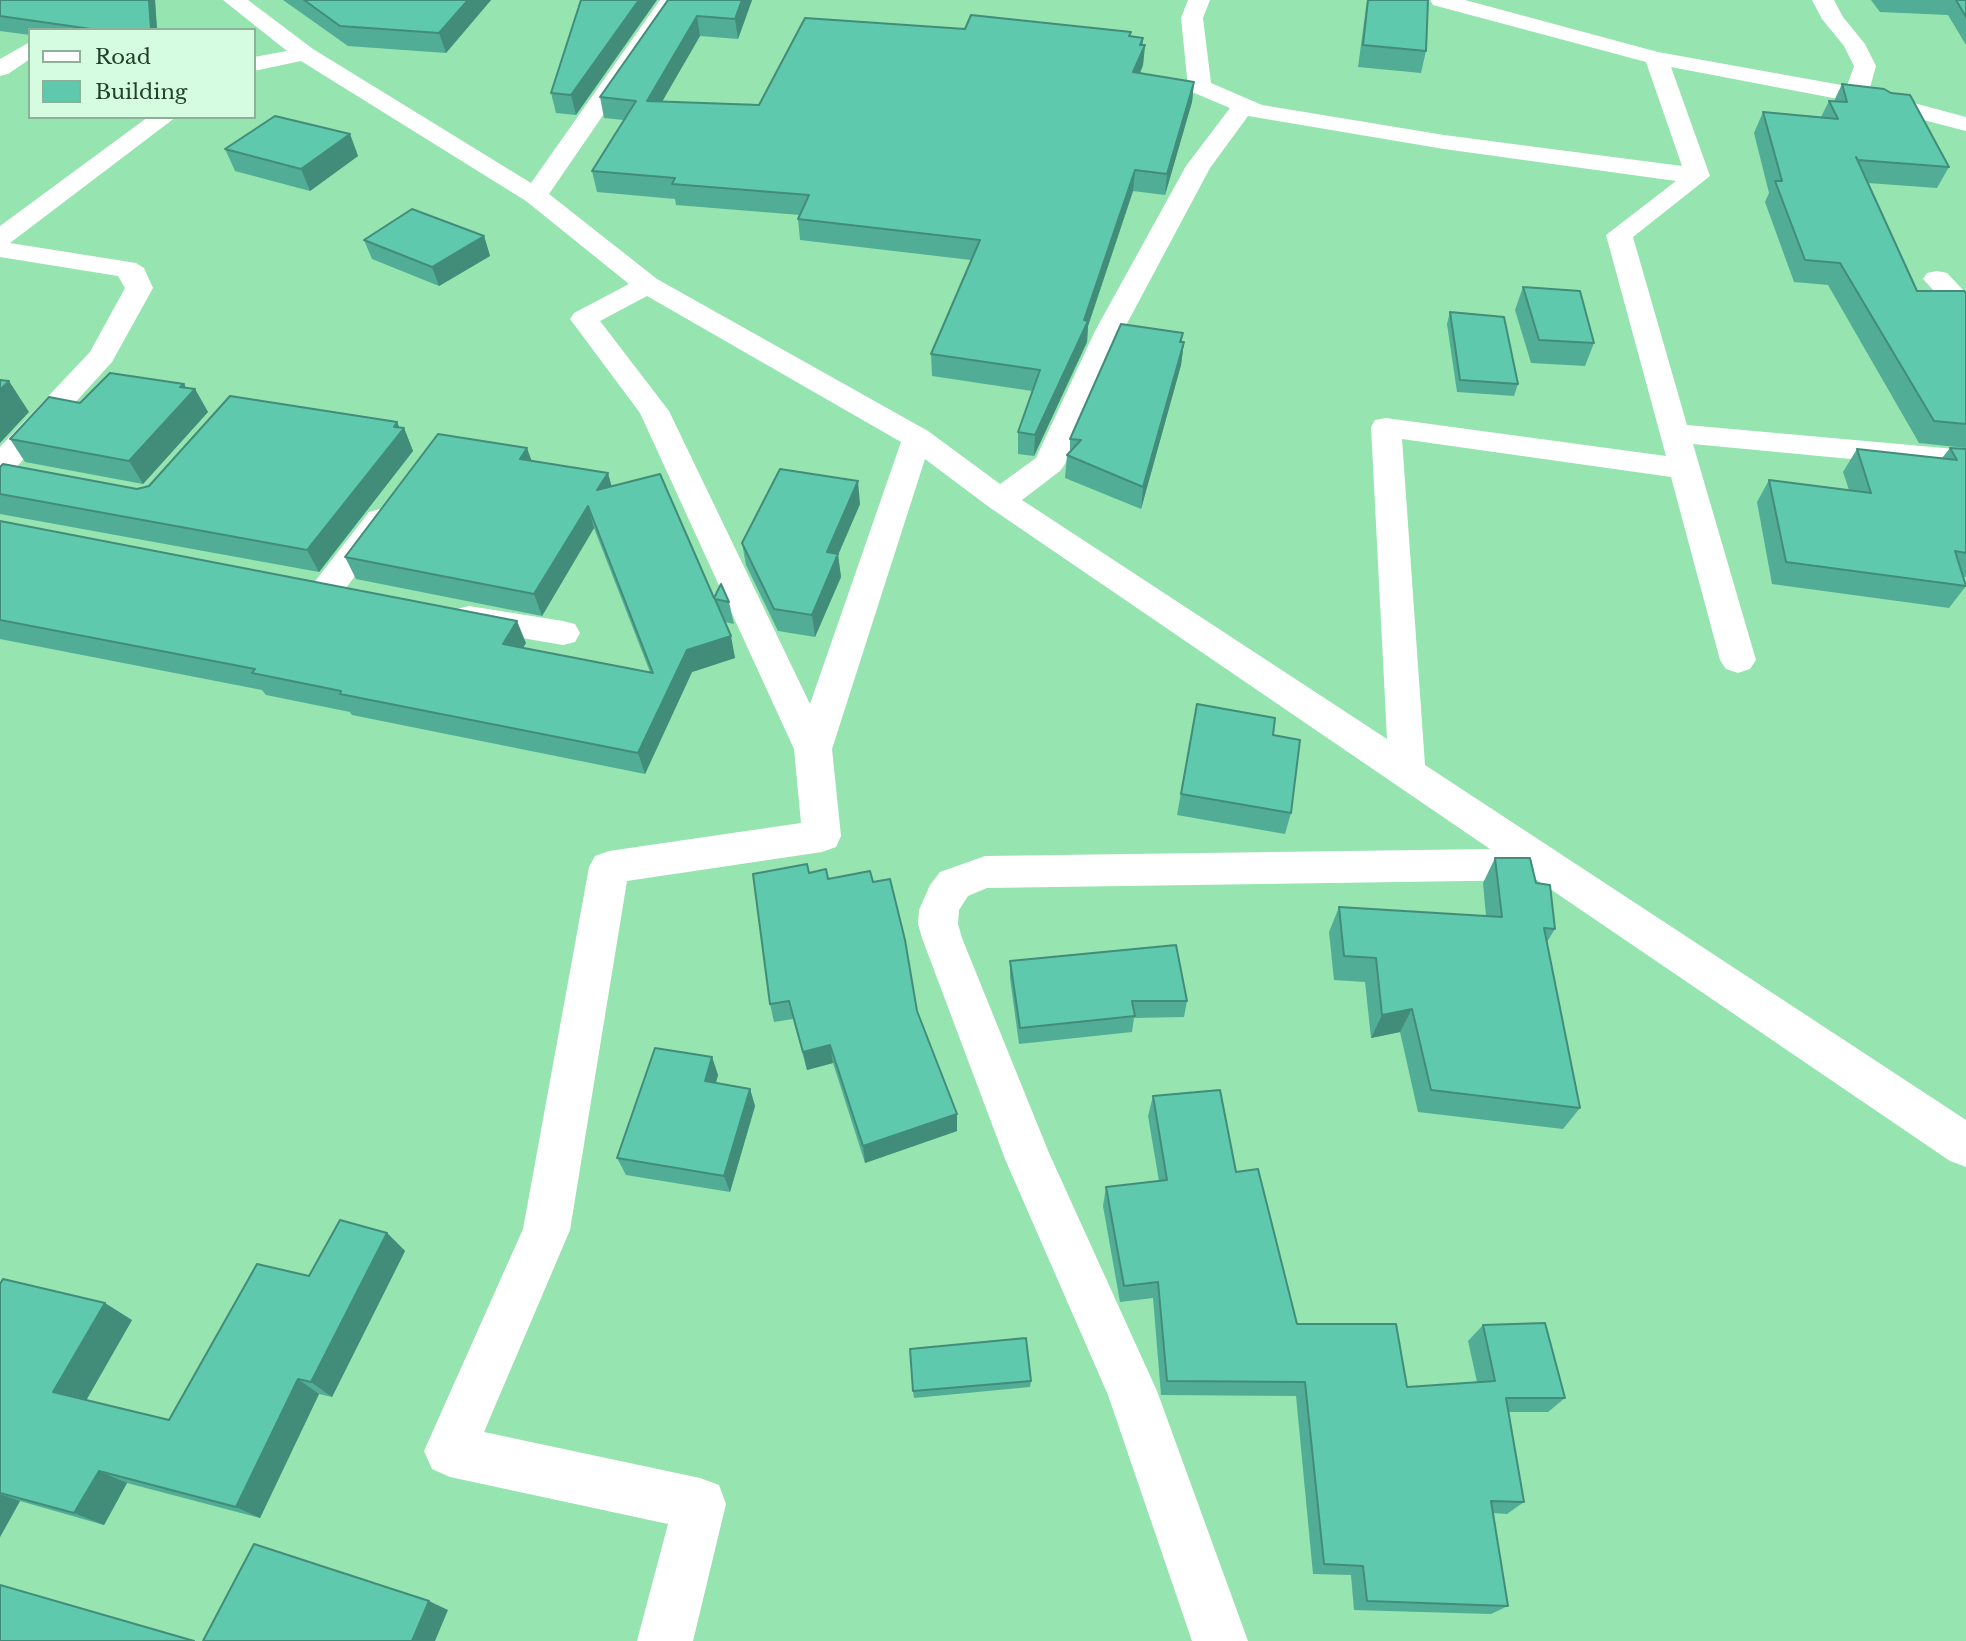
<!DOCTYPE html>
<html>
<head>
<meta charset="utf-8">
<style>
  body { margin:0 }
  #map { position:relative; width:1966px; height:1641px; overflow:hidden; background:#96e4af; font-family:"Libre Baskerville",serif }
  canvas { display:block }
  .legend { position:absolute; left:28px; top:28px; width:228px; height:91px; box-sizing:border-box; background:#d5fbe0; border:2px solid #8db198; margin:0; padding:9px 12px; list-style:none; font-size:21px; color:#21412c }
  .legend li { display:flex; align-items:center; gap:14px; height:35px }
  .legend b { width:35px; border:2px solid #8db198 }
</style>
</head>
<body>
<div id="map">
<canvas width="1966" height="1641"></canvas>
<ul class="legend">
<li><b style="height:9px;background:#fff"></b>Road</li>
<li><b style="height:19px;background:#5fc9ae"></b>Building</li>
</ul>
</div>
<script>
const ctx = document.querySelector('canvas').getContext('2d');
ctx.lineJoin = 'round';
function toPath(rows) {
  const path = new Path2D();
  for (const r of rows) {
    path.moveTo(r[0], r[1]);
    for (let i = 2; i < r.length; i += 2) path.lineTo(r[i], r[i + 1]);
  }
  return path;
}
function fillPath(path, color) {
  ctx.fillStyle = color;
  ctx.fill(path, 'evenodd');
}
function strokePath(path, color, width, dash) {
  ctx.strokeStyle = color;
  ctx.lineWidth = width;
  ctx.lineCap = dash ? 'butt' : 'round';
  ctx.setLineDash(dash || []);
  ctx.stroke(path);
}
const minor = toPath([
  [223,0,248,0,313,49,531,183,660,0,682,0,549,194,657,279,928,431,1000,484,1036,458,1095,331,1186,166,1230,108,1192,92,1188,87,1181,18,1188,0,1210,0,1203,18,1211,83,1262,105,1444,135,1682,166,1646,62,1433,5,1430,0,1465,0,1658,52,1847,86,1854,66,1844,46,1822,19,1812,0,1834,0,1843,17,1865,44,1876,66,1869,91,1966,117,1966,131,1854,102,1671,67,1710,176,1633,237,1687,425,1966,450,1966,470,1693,444,1756,660,1750,669,1738,673,1726,669,1720,660,1671,477,1402,439,1425,765,1966,1120,1966,1167,1950,1161,1537,880,987,888,968,896,959,910,958,924,962,938,1049,1153,1157,1391,1248,1641,1192,1641,1108,1395,1005,1159,922,938,918,924,919,910,930,885,940,872,985,856,1490,849,989,507,925,459,832,749,841,836,836,847,822,852,627,881,570,1230,484,1432,700,1478,719,1485,726,1504,693,1641,637,1641,668,1524,450,1477,432,1469,424,1451,523,1229,589,867,595,856,609,851,801,823,794,749,640,413,570,319,574,313,629,284,526,201,301,61,254,71,254,57,287,51,223,0],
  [1248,116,1444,149,1676,181,1606,235,1666,456,1386,418,1375,420,1371,427,1387,739,1022,500,1060,471,1065,464,1123,331,1210,168,1248,116],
  [647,296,901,442,810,704,669,411,600,321,647,296],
  [30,42,30,59,8,74,0,76,0,59,30,42],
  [148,117,176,117,10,243,136,263,144,268,153,288,112,362,11,473,0,476,0,447,90,352,125,288,118,276,0,257,0,226,148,117],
  [1937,271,1947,273,1966,293,1966,317,1956,315,1923,279,1927,273,1937,271],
  [380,509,391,512,396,520,391,528,340,596,328,600,316,596,311,588,316,580,369,512,380,509],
  [469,606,563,621,575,624,580,633,575,642,563,645,457,627,452,618,457,609,469,606]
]);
const wall = toPath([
  [0,0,155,0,157,30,30,30,30,35,0,31],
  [283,0,491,0,446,53,348,46],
  [581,0,576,115,556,113,551,93],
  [668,0,752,0,738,39,700,36,662,101,759,105,965,29,1130,37,1145,45,1143,65,1140,73,1194,82,1192,102,1165,195,1133,191,1088,326,1087,342,1034,456,1018,454,1018,432,1032,391,932,376,931,354,971,260,800,240,798,219,800,215,676,205,675,199,597,192,592,171,624,120,604,118,600,97],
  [1367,0,1428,0,1426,51,1421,73,1358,67],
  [1871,0,1966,0,1966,45,1948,15,1880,12],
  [1842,84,1949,167,1937,188,1868,183,1917,291,1966,293,1966,448,1919,443,1828,285,1794,282,1765,202,1769,193,1754,133,1763,112,1821,117,1829,101,1834,101],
  [350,134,358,156,310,191,235,171,225,149],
  [484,236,490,256,439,286,372,259,364,240],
  [1523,287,1594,343,1585,366,1531,363,1515,310],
  [1450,312,1518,384,1514,396,1457,392,1447,324],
  [1184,342,1181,365,1141,509,1065,478,1067,455,1070,452,1070,439],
  [186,388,195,389,208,412,143,484,25,462,10,439],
  [397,422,399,428,404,428,413,451,319,572,0,514,0,467,137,489],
  [1950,448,1966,449,1966,577,1963,577,1966,586,1949,608,1772,584,1757,502,1769,480,1849,490,1843,472,1857,449,1942,458],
  [531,461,608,473,611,486,714,598,729,602,734,624,725,622,735,658,692,672,645,774,352,715,350,712,266,695,262,690,0,639,0,521,526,643,523,648,650,672,594,528,542,616,356,579,345,557],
  [860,504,838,555,841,577,815,637,778,631,746,565,742,543],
  [1197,704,1273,735,1291,813,1285,834,1177,815],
  [1495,858,1536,883,1555,929,1547,942,1580,1108,1563,1129,1418,1112,1400,1032,1371,1038,1365,982,1334,980,1329,932,1339,907,1486,916,1483,883],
  [809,873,828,879,873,882,917,1011,957,1114,957,1131,865,1163,833,1063,807,1070,793,1019,774,1022,770,1004],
  [1010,961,1187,1001,1184,1017,1134,1018,1132,1032,1019,1044,1010,978],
  [712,1057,718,1075,716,1083,750,1089,755,1106,730,1192,626,1175,617,1158],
  [1153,1096,1236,1172,1297,1324,1407,1387,1477,1382,1468,1341,1483,1325,1565,1398,1548,1412,1508,1412,1524,1502,1507,1514,1493,1513,1508,1606,1491,1614,1354,1610,1351,1575,1313,1574,1296,1396,1161,1395,1153,1298,1120,1302,1103,1206,1106,1187,1159,1181,1148,1116],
  [387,1233,405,1251,332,1397,319,1394,260,1518,127,1483,104,1525,20,1501,0,1537,0,1284,132,1320,86,1400,169,1420,309,1276],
  [1031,1381,1030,1387,914,1398,913,1391]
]);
const shadedWall = toPath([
  [149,0,155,0,157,30,151,30],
  [468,0,491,0,446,53,439,33],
  [639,0,657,0,576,115,571,95],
  [742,0,752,0,738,39,735,19],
  [697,16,700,36,651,121,647,101],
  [1143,38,1142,51,1145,45,1143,65,1132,93,1133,72,1140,45],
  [1194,82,1192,102,1165,195,1167,174],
  [350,134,358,156,310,191,301,169],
  [1135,170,1133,191,1088,326,1087,342,1034,456,1035,435,1084,320],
  [484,236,490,256,439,286,432,267],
  [1183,333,1180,354,1184,342,1181,365,1141,509,1143,487],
  [9,381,29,412,0,443,0,390],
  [184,384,190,395,195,389,208,412,143,484,129,461],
  [397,422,401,431,404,428,413,451,319,572,307,550],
  [527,448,535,470,520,459],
  [608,473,614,495,597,490],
  [858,481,860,504,838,555,841,577,815,637,812,615,827,552],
  [588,506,594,528,542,616,534,594],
  [517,621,526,643,512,666,503,644],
  [731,636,735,658,692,672,645,774,638,753,687,650],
  [1412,1009,1400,1032,1371,1038,1382,1015],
  [830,1045,833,1063,807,1070,803,1052],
  [712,1057,718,1075,711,1099,705,1081],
  [750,1089,755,1106,730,1192,724,1176],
  [957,1114,957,1131,865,1163,863,1146],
  [387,1233,405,1251,332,1397,311,1382],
  [105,1303,132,1320,83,1406,53,1392],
  [298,1379,319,1394,260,1518,236,1507],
  [99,1471,127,1483,104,1525,74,1513],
  [0,1494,20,1501,0,1537],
  [429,1601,448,1610,435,1641,412,1641]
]);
const building = toPath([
  [0,0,149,0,151,30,98,30,0,16,0,0],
  [304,0,468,0,439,33,340,26,304,0],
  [581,0,639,0,571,95,551,93,581,0],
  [668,0,742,0,735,19,697,16,647,101,759,105,805,18,965,29,971,15,1131,32,1129,36,1143,38,1140,45,1145,45,1133,72,1194,82,1167,174,1135,170,1084,320,1088,321,1035,435,1018,432,1040,370,931,354,980,240,798,219,809,195,672,184,675,178,592,171,636,101,600,97,668,0],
  [1368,0,1428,0,1426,51,1363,45,1368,0],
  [1956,0,1966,0,1966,17,1956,0],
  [1842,84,1884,89,1891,93,1910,95,1949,167,1858,160,1856,157,1917,291,1964,291,1966,293,1966,424,1934,421,1840,263,1805,260,1775,181,1782,181,1763,112,1838,119,1829,101,1847,102,1842,84],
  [275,116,350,134,301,169,225,149,275,116],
  [412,209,484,236,432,267,364,240,412,209],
  [1523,287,1580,291,1594,343,1539,340,1523,287],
  [1450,312,1504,317,1518,384,1460,380,1450,312],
  [1121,324,1183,333,1180,342,1184,342,1143,487,1067,455,1081,440,1070,439,1121,324],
  [110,373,184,384,180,387,195,389,129,461,10,439,49,397,80,403,110,373],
  [0,380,9,381,0,390,0,380],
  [230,396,397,422,394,427,404,428,307,550,0,494,0,467,3,464,137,489,149,486,230,396],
  [438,434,527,448,520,459,608,473,597,490,660,474,714,598,721,584,729,602,715,599,731,636,687,650,638,753,340,694,341,691,252,673,255,669,0,620,0,521,517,621,503,644,653,673,588,506,534,594,345,557,438,434],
  [1950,448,1966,449,1966,553,1955,551,1966,586,1786,562,1769,480,1871,493,1857,449,1957,460,1950,448],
  [780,469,858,481,827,552,838,554,812,615,774,609,742,543,780,469],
  [1197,704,1275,718,1273,735,1300,740,1291,813,1181,794,1197,704],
  [1495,858,1530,858,1536,883,1550,885,1555,929,1544,928,1580,1108,1431,1090,1412,1009,1382,1015,1376,958,1344,956,1339,907,1502,917,1495,858],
  [807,864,809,873,826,869,828,879,870,871,873,882,890,879,905,940,917,1011,957,1114,863,1146,830,1045,803,1052,789,1001,770,1004,753,874,807,864],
  [1176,945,1187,1001,1132,1001,1135,1016,1020,1028,1010,961,1176,945],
  [655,1048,712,1057,705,1081,750,1089,724,1176,617,1158,655,1048],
  [1220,1090,1236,1172,1258,1169,1297,1324,1396,1324,1407,1387,1495,1381,1483,1325,1545,1323,1565,1398,1506,1398,1524,1502,1491,1501,1508,1606,1367,1601,1363,1566,1324,1564,1305,1382,1167,1381,1158,1282,1124,1286,1106,1187,1167,1180,1153,1096,1220,1090],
  [340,1220,387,1233,311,1382,298,1379,236,1507,99,1471,74,1513,0,1493,0,1284,3,1279,105,1303,53,1392,169,1420,257,1264,309,1276,340,1220],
  [1026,1338,1031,1381,913,1391,910,1349,1026,1338],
  [254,1544,429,1601,412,1641,203,1641,254,1544],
  [0,1585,194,1641,0,1641,0,1585]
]);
fillPath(minor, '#fff');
fillPath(wall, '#52ad96');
fillPath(shadedWall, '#428d7a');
fillPath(building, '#5fc9ae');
strokePath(building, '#428d7a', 2);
</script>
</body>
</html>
